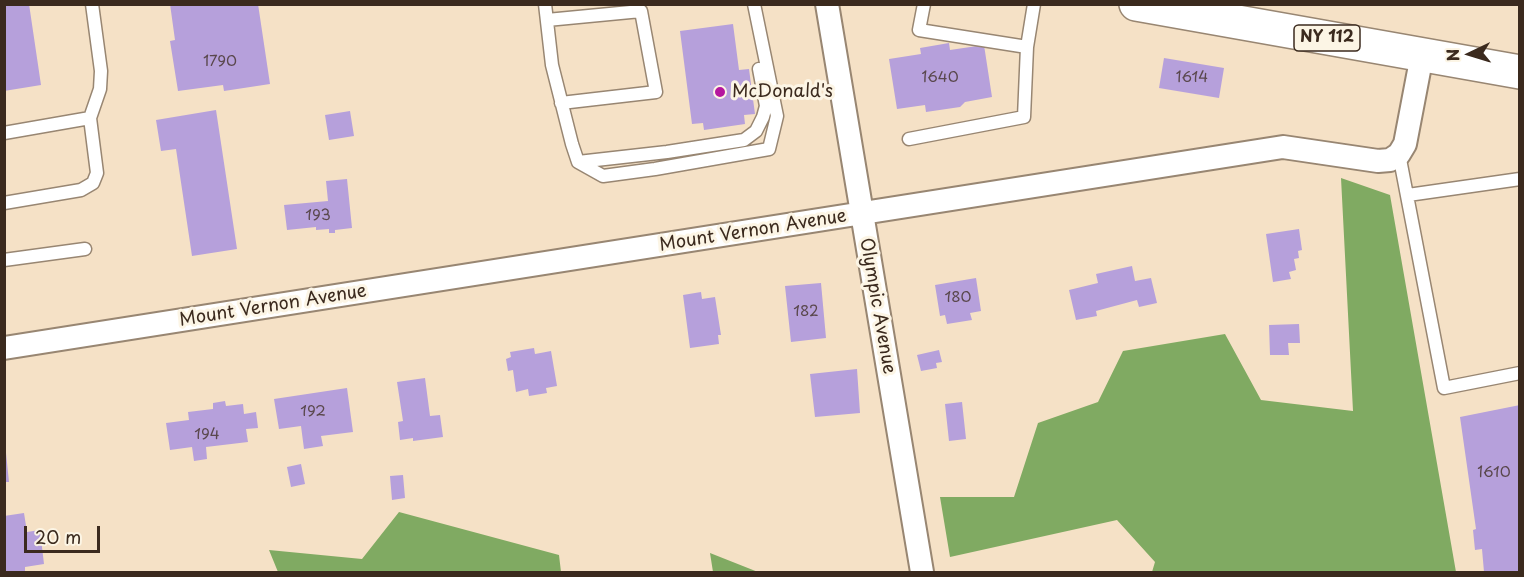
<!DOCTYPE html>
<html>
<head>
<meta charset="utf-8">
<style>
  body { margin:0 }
  #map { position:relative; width:1524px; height:577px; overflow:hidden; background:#f5e1c6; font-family:"Playpen Sans",sans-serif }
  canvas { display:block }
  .frame { position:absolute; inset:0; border:6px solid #3b2a1e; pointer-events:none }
  .north { position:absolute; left:1440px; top:24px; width:60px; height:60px; -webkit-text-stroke:4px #fcf5e5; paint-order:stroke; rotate:266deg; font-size:16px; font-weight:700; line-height:24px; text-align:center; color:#3b2a1e }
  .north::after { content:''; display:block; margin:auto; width:21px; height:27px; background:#3b2a1e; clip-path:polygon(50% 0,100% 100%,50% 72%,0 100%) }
  .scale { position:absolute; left:24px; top:526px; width:76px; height:27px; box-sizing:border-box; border:3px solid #3b2a1e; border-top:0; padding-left:8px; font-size:18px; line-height:21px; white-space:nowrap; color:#3b2a1e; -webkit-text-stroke:4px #fcf5e5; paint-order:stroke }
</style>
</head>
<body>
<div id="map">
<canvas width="1524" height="577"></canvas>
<div class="frame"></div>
<div class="north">N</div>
<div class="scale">20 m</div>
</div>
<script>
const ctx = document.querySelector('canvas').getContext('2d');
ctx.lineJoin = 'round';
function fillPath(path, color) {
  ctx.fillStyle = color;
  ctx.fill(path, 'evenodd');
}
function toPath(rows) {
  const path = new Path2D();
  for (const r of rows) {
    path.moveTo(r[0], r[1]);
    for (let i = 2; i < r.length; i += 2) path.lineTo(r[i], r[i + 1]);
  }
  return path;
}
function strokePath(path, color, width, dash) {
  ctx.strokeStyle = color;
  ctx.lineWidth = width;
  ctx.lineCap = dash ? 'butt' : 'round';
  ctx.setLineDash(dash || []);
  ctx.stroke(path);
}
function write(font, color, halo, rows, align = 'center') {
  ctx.font = font + ' "Playpen Sans",sans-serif';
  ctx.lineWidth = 6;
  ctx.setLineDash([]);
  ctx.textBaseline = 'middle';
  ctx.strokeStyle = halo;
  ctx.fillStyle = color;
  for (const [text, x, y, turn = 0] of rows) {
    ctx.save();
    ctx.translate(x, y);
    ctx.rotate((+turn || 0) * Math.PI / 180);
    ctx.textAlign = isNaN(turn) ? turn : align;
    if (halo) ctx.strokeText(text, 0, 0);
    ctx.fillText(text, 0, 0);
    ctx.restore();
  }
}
const forest = toPath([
  [1341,178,1390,195,1456,572,1152,572,1155,562,1117,520,950,557,940,497,1014,497,1038,423,1098,402,1123,351,1225,334,1261,400,1353,411],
  [399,512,559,555,561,572,278,572,269,550,362,559],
  [710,553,758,572,713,572]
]);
const building = toPath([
  [4,4,29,4,41,85,4,91],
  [170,4,258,4,270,84,224,91,223,85,178,91,170,41,175,40],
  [733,24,739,70,749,69,755,114,744,115,745,124,704,130,703,123,692,124,680,31],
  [949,43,950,50,984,45,992,97,965,102,960,107,926,112,925,105,897,109,889,59,921,54,920,48],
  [1164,58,1224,68,1219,98,1159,88],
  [216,110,237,249,192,256,176,149,161,151,156,120],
  [350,111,354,136,329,140,325,115],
  [347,179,352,228,335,230,335,233,329,233,329,229,316,230,316,227,287,230,284,205,328,201,326,181],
  [1299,229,1302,250,1298,251,1299,258,1294,259,1296,270,1289,272,1291,279,1273,282,1266,234],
  [1132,266,1135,281,1151,278,1157,303,1139,307,1137,300,1096,311,1097,316,1076,320,1069,290,1098,283,1096,274],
  [976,278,981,311,970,313,972,320,947,324,945,315,940,316,935,285],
  [821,283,826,338,791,342,785,286],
  [701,292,702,299,715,297,721,335,718,335,719,344,690,348,683,295],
  [1299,324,1300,343,1288,343,1289,355,1270,355,1269,325],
  [534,348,535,354,551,351,557,386,546,388,547,393,529,396,528,389,516,392,513,370,508,371,506,359,511,357,510,352],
  [939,350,942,362,936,363,937,368,921,371,917,355],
  [857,369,860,413,815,417,810,374],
  [425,378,430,416,440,415,443,437,413,441,413,438,400,440,398,422,403,421,397,382],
  [347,388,353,432,321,436,323,446,304,449,301,426,279,429,274,399],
  [225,401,226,406,243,404,244,414,256,412,258,428,246,429,248,442,206,447,207,459,194,461,192,447,170,450,166,423,189,420,188,412,213,409,213,403],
  [962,402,966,439,949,441,945,404],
  [1520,405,1520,572,1484,572,1482,549,1475,550,1473,530,1476,529,1460,417],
  [4,453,6,453,9,482,4,482],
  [301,464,305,484,291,487,287,467],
  [403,475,405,498,392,500,390,476],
  [24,513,27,532,40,530,44,564,25,567,25,572,4,572,4,516]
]);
const lane = toPath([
  [545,4,552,65,572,144,578,162,603,176,655,169,769,149,777,116,754,4],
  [924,4,919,30,1027,47,1034,4],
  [547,20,641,11,656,92,561,103],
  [4,133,90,118],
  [909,139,1024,117,1027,47],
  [1399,154,1444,388,1520,373],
  [578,162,667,152,744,140,756,131,763,117,766,106,759,69],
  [1408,195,1520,179],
  [4,203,81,190,93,183,97,173,90,118,100,89,101,71,92,4],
  [4,260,85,249]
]);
const street = toPath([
  [827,4,922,572],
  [4,348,1283,147,1378,161,1390,160,1399,154,1405,144,1422,55]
]);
const primary = toPath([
  [1136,4,1520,72]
]);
const markers = [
  [720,92,6,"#b5179e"]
];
const numberNames = [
  ["1790",220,62],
  ["1640",940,78],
  ["1614",1192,78],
  ["193",318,216],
  ["180",958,298],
  ["182",806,312],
  ["192",313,412],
  ["194",207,435],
  ["1610",1494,473]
];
const shields = [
  [1327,38,66]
];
const shieldNames = [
  ["NY 112",1327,38]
];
const poiNames = [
  ["McDonald's",732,92]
];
const streetNames = [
  ["Mount Vernon Avenue",753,231,-9],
  ["Mount Vernon Avenue",273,306,-9],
  ["Olympic Avenue",877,306,80]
];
fillPath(forest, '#80aa62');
fillPath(building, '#b6a0db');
strokePath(lane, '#988672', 15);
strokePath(street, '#988672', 26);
strokePath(primary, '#988672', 36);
strokePath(lane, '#fff', 12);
strokePath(street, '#fff', 22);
strokePath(primary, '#fff', 33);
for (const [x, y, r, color] of markers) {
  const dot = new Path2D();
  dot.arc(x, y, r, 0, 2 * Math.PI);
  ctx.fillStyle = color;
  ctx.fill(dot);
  strokePath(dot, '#fcf5e5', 2);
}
write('15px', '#5a484d', null, numberNames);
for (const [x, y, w] of shields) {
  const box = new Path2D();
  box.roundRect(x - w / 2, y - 13, w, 26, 4.5);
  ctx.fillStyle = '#fcf5e5';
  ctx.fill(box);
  strokePath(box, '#3b2a1e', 1.5);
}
write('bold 16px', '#3b2a1e', null, shieldNames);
write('18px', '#3b2a1e', '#fcf5e5', poiNames, 'left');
write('18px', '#3b2a1e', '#fcf5e5', streetNames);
</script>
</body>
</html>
